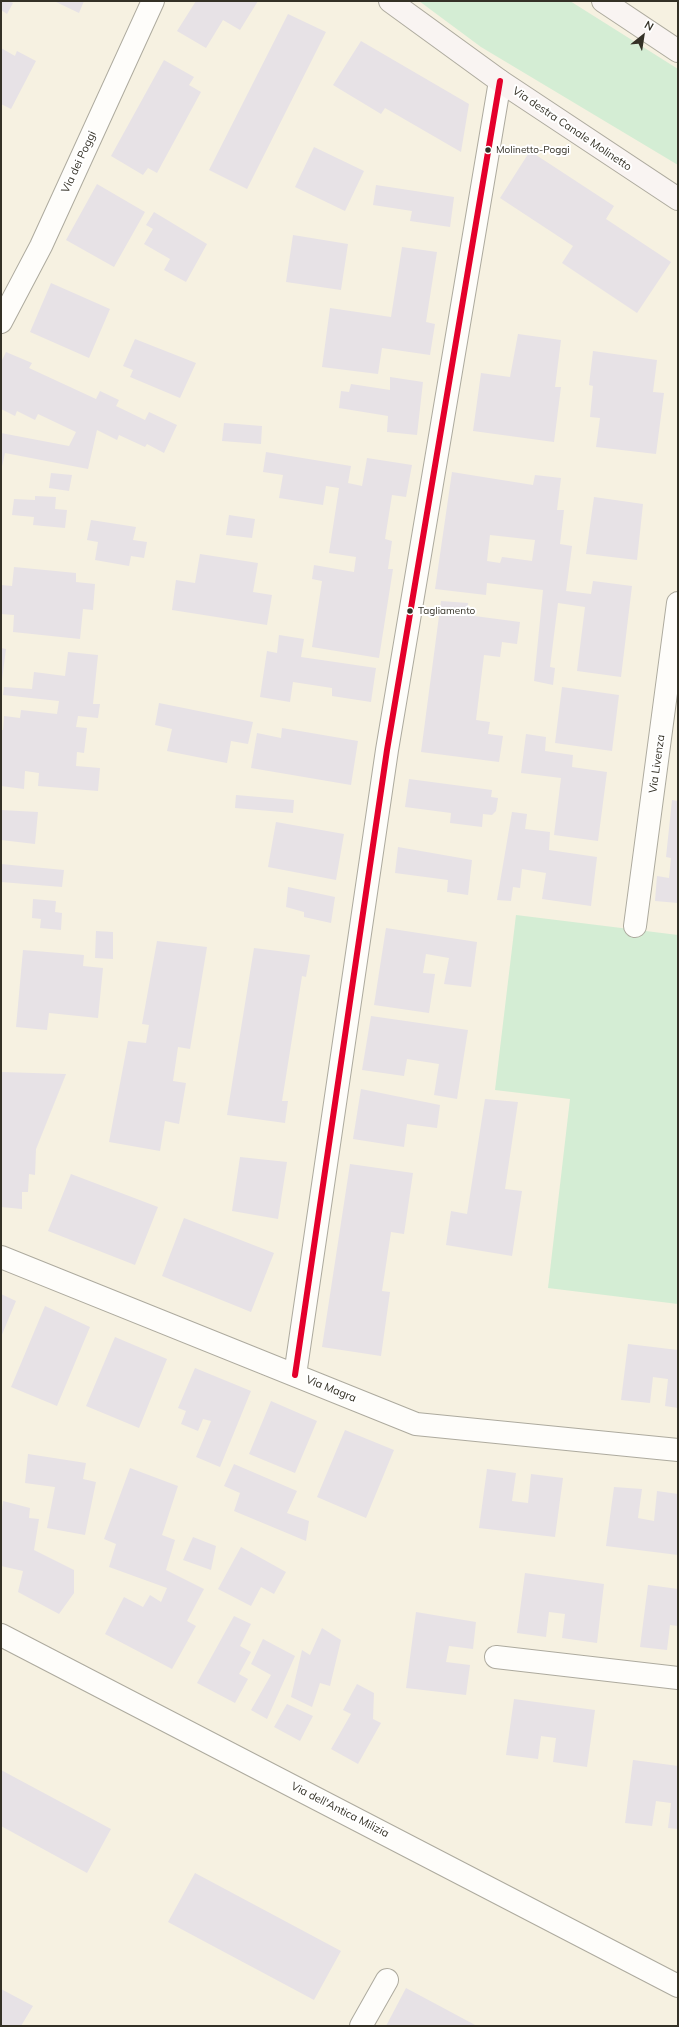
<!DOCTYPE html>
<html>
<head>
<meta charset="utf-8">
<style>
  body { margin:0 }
  #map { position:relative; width:679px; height:2027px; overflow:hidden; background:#f6f1e1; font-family:Mulish,sans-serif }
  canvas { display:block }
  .frame { position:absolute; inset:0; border:2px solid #343126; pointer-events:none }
  .north { position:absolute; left:623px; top:16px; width:40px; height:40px; -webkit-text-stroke:3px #fff; paint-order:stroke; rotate:30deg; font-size:11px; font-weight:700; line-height:16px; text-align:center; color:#343126 }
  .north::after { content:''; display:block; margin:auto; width:14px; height:18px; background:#343126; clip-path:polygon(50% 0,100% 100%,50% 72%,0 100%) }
</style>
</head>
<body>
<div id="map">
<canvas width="679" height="2027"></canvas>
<div class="frame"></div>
<div class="north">N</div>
</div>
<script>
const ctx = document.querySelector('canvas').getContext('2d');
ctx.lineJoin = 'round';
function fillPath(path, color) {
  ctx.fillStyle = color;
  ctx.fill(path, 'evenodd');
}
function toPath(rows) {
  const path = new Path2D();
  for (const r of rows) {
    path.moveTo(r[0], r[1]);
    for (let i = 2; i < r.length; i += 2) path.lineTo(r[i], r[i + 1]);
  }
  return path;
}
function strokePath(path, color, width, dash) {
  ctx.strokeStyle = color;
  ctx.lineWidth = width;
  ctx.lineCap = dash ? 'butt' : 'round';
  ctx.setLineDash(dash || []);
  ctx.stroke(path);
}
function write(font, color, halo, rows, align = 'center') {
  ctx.font = font + ' Mulish,sans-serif';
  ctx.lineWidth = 4;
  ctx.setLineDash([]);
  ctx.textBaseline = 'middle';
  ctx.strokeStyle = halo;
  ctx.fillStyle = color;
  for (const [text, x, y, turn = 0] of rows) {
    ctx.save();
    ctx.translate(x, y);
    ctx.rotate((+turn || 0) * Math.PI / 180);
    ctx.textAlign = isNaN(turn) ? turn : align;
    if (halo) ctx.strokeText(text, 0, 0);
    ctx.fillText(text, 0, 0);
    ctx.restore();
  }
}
const green = toPath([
  [419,1,570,1,678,69,678,165,481,47],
  [516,915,678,935,678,1304,548,1288,570,1099,495,1090]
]);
const building = toPath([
  [1,1,9,1,13,3,7,14,1,10],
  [54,1,84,1,79,13],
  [196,1,258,1,240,30,223,20,206,48,177,31],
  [288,14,326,32,247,189,209,170],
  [361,41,469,104,461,152,385,108,381,114,333,85],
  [1,48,15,56,17,51,36,61,11,109,1,104],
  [164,60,194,77,189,85,201,92,157,173,148,168,143,175,111,156],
  [314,147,364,171,345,211,295,187],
  [530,151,614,206,606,219,671,262,637,313,562,263,573,246,500,198],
  [97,184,145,212,114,267,66,240],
  [376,185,454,197,450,227,410,221,412,211,373,205],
  [154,212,207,244,186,282,164,270,170,259,144,244,153,229,146,225],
  [293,235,348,244,341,290,286,282],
  [402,247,437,252,426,322,435,324,430,355,382,348,378,374,322,367,330,308,391,317],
  [51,283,110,309,89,358,30,332],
  [518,334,561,340,555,387,561,387,554,442,473,431,481,373,510,377],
  [135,339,196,363,180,398,130,377,133,370,123,366],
  [593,351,657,360,653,392,664,393,656,454,596,447,600,418,590,417,593,386,589,385],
  [6,352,32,363,29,368,96,399,100,391,119,400,116,406,145,420,149,412,177,425,164,453,147,444,145,447,119,435,117,440,97,430,88,469,5,453,1,471,1,433,69,446,76,432,38,414,35,420,17,411,15,416,1,409,1,362],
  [390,377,423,382,417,435,387,432,388,416,339,408,341,391,349,392,351,384,390,390],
  [224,423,262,426,261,444,222,441],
  [266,452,351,466,348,483,362,486,367,458,412,465,406,497,392,495,385,539,392,541,388,569,393,569,379,658,312,647,322,581,312,579,314,565,354,572,356,557,329,553,339,488,326,486,323,505,279,498,283,475,263,472],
  [452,472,533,485,535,475,561,478,557,510,564,510,560,544,572,546,566,591,591,594,593,581,632,586,621,677,577,671,585,607,558,603,550,667,555,668,553,685,534,681,543,590,487,583,486,595,435,589],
  [490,535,535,540,532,561,502,557,500,563,487,561],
  [51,473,72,475,69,491,49,488],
  [35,496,56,497,55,509,67,510,65,528,33,525,34,517,12,515,14,499,35,500],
  [594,497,643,504,637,560,586,554],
  [229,515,255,519,252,538,226,535],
  [91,520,136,527,133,540,147,542,144,558,131,556,129,566,95,560,98,542,87,540],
  [200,554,258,563,253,592,272,595,267,625,172,610,176,580,195,583],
  [14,567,76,573,76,582,95,584,93,610,83,609,80,639,13,632,14,615,1,614,1,585,12,586],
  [441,601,468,603,467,615,520,622,517,644,502,642,500,657,484,655,476,720,490,722,488,734,503,736,499,762,421,752],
  [279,635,304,639,301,657,376,668,371,702,332,696,332,688,293,682,290,702,260,697,267,651,277,653],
  [1,648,6,649,2,680,1,680],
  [68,652,98,655,93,704,100,704,98,718,78,716,76,727,87,728,84,753,77,752,76,766,100,768,98,791,38,786,39,773,25,771,24,789,1,786,1,730,3,730,4,716,20,718,21,710,57,714,59,701,3,695,4,687,32,689,34,672,65,676],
  [562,687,619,695,612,751,555,743],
  [159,703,253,722,248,744,231,741,227,763,167,751,172,729,155,725],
  [282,728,358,741,351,785,251,768,257,733,281,738],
  [526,734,546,737,545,751,573,755,572,767,607,772,598,841,554,835,561,778,521,773],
  [409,779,492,790,491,797,498,798,496,811,492,815,483,814,482,827,450,823,451,813,405,807],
  [236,795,294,800,293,813,235,808],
  [672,800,678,801,678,903,655,901,657,876,669,878,671,858,666,857],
  [1,810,38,812,35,844,1,840],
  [512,812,527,814,525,829,550,832,549,850,597,857,591,906,542,899,546,873,522,869,520,888,513,887,511,901,497,900],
  [276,822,344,834,336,880,268,867],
  [398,847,472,860,468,895,447,892,448,880,395,873],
  [1,864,64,870,62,887,1,882],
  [288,887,335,897,331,923,304,917,304,912,286,907],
  [33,899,56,901,55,912,62,913,61,930,40,928,41,919,32,918],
  [386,928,477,942,471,987,444,984,449,958,426,954,423,973,435,974,429,1013,374,1005],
  [96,931,113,932,113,959,95,958],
  [157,941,207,947,190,1049,178,1047,173,1081,186,1083,179,1124,165,1121,160,1151,109,1142,128,1041,146,1043,149,1025,142,1024],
  [254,948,310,955,306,977,302,976,282,1101,288,1101,285,1123,227,1115],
  [23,950,84,955,83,966,103,968,98,1018,49,1013,47,1030,16,1027],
  [371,1016,468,1030,457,1099,434,1095,439,1064,407,1059,404,1076,362,1070],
  [1,1072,66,1074,36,1149,35,1175,29,1174,28,1192,22,1192,22,1209,1,1207],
  [361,1089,440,1105,437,1128,407,1124,404,1147,353,1139],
  [485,1099,518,1102,505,1189,522,1191,512,1256,446,1245,451,1211,467,1214],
  [240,1157,287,1162,278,1219,232,1211],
  [350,1164,413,1173,404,1234,391,1232,382,1291,390,1292,381,1356,322,1347],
  [71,1174,158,1207,135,1265,48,1231],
  [184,1218,274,1253,251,1312,162,1276],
  [1,1294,16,1301,1,1337],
  [45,1306,90,1327,57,1406,11,1387],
  [115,1337,167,1359,139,1428,86,1406],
  [628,1344,678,1350,678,1408,665,1406,668,1379,653,1377,650,1403,621,1400],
  [195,1368,251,1391,220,1467,196,1457,211,1421,203,1419,198,1431,181,1424,186,1411,178,1408],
  [271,1401,317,1421,295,1473,249,1454],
  [345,1430,394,1450,366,1518,317,1497],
  [28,1454,86,1463,83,1479,96,1482,85,1535,47,1528,55,1487,25,1483],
  [234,1464,297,1491,287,1513,309,1521,306,1541,234,1511,240,1493,224,1486],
  [130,1468,178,1486,162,1535,175,1540,166,1570,204,1589,187,1621,196,1626,172,1669,105,1634,124,1597,143,1607,150,1595,161,1602,167,1588,109,1567,116,1544,104,1539],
  [487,1469,516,1473,512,1501,528,1503,531,1474,563,1478,555,1537,479,1528],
  [614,1487,642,1489,638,1518,654,1521,657,1491,678,1494,678,1555,606,1546],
  [3,1501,30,1508,29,1518,39,1519,34,1550,74,1570,74,1593,59,1614,18,1592,23,1571,1,1566,1,1520],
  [193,1537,216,1546,211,1570,183,1560],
  [241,1547,286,1572,274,1594,261,1587,251,1606,218,1589],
  [525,1573,604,1584,597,1643,562,1638,565,1614,549,1612,546,1637,517,1633],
  [648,1585,678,1589,678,1626,670,1625,667,1650,640,1647],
  [416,1612,476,1622,473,1649,449,1646,446,1662,470,1665,466,1695,406,1688],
  [234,1616,251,1624,240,1646,251,1652,239,1674,248,1679,235,1703,197,1683],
  [322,1628,341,1640,330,1686,320,1683,312,1707,291,1697,302,1650,310,1655],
  [263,1639,295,1656,267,1719,251,1710,271,1675,251,1664],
  [357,1684,374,1693,373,1719,381,1723,358,1764,331,1749,351,1714,343,1710],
  [514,1699,595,1710,587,1767,553,1762,556,1738,541,1736,538,1759,506,1755],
  [287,1704,313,1716,300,1741,274,1727],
  [633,1760,678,1766,678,1829,668,1828,671,1803,656,1801,652,1826,625,1823],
  [1,1770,111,1829,87,1873,1,1826],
  [195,1873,341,1951,314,2000,168,1922],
  [406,1988,477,2026,386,2026],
  [1,1989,33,2006,21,2026,1,2026]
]);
const street = toPath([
  [1,322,41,246,153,1],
  [635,926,678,603],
  [1,1257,416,1424,678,1450],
  [295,1375,387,750,500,81],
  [1,1635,678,1986],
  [496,1657,678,1678],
  [361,2026,387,1980]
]);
const secondary = toPath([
  [390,1,500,81,678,199],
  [603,1,678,51]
]);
const bus1 = toPath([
  [295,1375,387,750,500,81]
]);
const markers = [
  [488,150,3.5,"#343126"],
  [410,611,3.5,"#343126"]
];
const busNames = [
  ["Molinetto-Poggi",496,150],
  ["Tagliamento",418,611]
];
const streetNames = [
  ["Via destra Canale Molinetto",572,129,34],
  ["Via dei Poggi",79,162,-65],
  ["Via Livenza",657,764,-82],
  ["Via Magra",331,1389,22],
  ["Via dell'Antica Milizia",340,1810,27]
];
fillPath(green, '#d4edd4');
fillPath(building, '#e7e2e6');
strokePath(street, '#adaa9e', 24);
strokePath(secondary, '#adaa9e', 24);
strokePath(street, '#fefdfa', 22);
strokePath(secondary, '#f9f4f2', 22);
strokePath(bus1, '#e4002b', 6);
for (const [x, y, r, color] of markers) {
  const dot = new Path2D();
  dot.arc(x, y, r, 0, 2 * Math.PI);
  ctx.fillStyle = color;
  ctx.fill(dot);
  strokePath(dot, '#fff', 1.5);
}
write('10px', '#343126', '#fff', busNames, 'left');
write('11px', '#343126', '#fff', streetNames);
</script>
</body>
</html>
